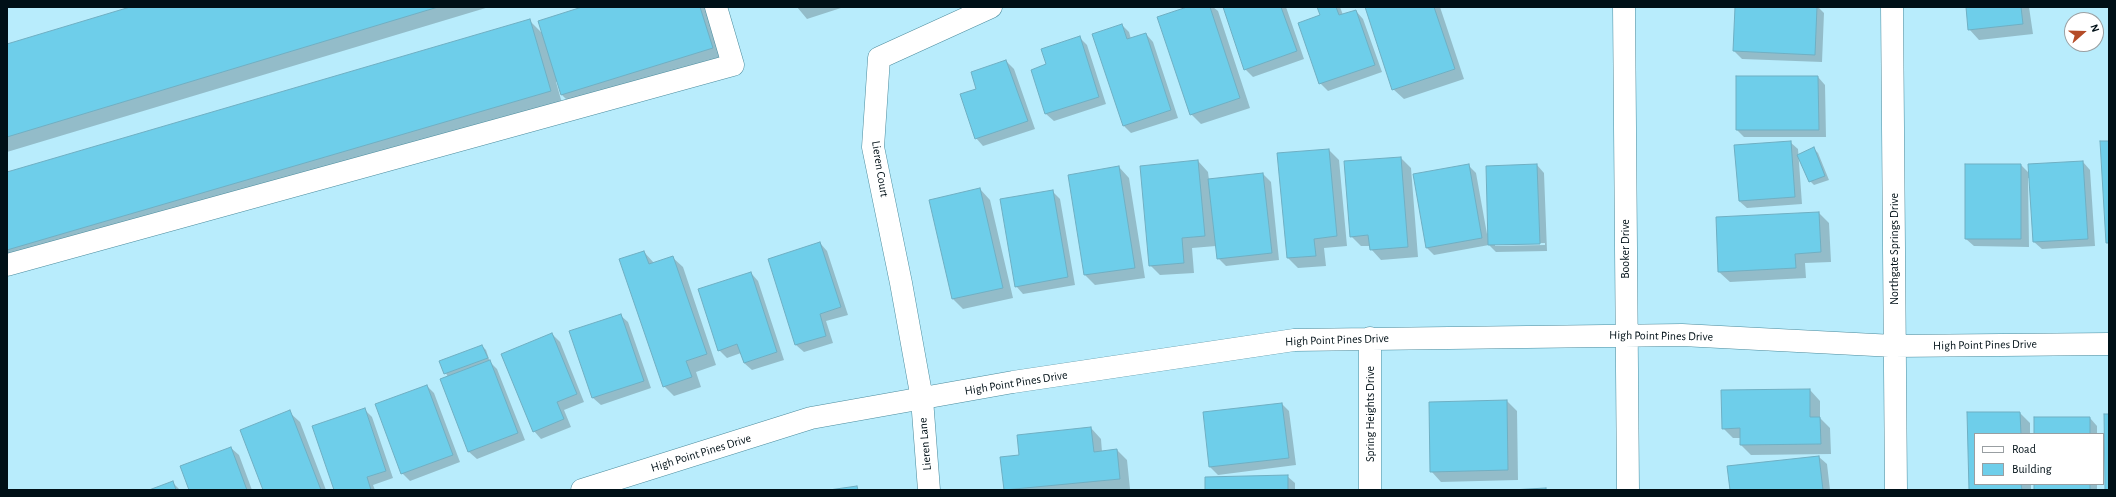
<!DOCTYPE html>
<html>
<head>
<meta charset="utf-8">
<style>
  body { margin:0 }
  #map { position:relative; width:2116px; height:497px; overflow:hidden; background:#b8ecfc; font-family:"Alegreya Sans",sans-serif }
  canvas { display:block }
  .frame { position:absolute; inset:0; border:8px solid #001017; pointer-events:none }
  .legend { position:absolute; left:1974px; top:433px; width:130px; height:52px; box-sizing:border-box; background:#fff; border:1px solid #999fa2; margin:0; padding:5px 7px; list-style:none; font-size:12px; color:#001017 }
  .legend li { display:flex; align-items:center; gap:8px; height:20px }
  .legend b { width:20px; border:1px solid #999fa2 }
  .north { position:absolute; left:2064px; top:12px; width:40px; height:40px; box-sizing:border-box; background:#fff; border:1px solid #999fa2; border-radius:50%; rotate:70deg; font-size:11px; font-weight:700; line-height:16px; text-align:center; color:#001017 }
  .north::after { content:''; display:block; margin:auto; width:14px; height:18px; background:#b44c28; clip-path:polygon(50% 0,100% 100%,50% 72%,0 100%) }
</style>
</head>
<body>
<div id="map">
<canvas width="2116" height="497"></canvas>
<div class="frame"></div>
<ul class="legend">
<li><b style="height:5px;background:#fff"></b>Road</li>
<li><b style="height:11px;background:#6eceea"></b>Building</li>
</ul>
<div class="north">N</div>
</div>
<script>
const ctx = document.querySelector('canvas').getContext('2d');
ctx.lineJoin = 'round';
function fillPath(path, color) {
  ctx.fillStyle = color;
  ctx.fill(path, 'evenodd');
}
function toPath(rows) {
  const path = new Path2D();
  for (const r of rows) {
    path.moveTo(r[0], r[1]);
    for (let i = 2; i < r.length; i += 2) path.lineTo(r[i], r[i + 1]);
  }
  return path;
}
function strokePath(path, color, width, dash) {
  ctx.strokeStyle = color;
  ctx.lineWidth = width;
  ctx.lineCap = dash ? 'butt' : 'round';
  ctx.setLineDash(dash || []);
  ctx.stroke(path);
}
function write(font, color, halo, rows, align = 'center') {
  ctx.font = font + ' "Alegreya Sans",sans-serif';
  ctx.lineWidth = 3.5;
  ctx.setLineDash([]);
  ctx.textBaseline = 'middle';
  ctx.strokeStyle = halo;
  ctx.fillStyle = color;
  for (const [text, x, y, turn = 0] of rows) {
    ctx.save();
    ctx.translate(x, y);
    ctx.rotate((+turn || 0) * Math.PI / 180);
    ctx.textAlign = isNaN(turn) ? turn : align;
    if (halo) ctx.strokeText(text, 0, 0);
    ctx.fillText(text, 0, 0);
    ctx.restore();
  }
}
const shadow = toPath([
  [133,7,489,7,7,152,7,45],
  [586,7,706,7,722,58,572,105,562,95,558,81,556,82,562,103,7,265,7,173,529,20,543,34],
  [797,7,844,7,807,19],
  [1190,7,1213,7,1218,11,1250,108,1201,124,1191,114],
  [1224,7,1286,7,1304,59,1253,77,1245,69],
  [1318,7,1340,7,1343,15,1356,11,1363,19,1382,72,1328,91,1320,83,1321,16],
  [1366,7,1440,7,1464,79,1404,99,1393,89],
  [1736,7,1818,7,1824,13,1822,62,1742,59,1734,51],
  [1967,7,2029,7,2033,34,1979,40,1969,29],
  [1122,25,1129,32,1131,39,1146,34,1153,42,1178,118,1131,133,1124,126,1093,34],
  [1079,37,1087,45,1106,104,1054,121,1046,114,1032,70,1048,65],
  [1006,61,1014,69,1035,129,983,146,976,138],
  [1818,77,1825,85,1826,137,1744,137,1737,130],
  [1790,142,1798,149,1802,204,1747,208,1739,201],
  [1814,149,1818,153,1829,180,1814,185,1810,181],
  [1329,150,1339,160,1347,246,1324,248,1326,266,1298,268,1288,258],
  [1401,158,1411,168,1418,257,1381,260,1371,249,1370,246,1361,246,1351,236],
  [1198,161,1208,172,1209,180,1263,174,1271,182,1279,260,1226,266,1218,258,1216,246,1192,248,1194,273,1160,275,1150,265],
  [2083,162,2090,170,2095,246,2042,249,2034,242,2030,178,2028,178,2029,247,1974,246,1966,239,2021,165,2030,174],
  [1468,165,1476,173,1487,234,1537,165,1544,173,1547,251,1496,252,1489,245,1434,255,1426,247],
  [1545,243,1545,245,1495,246,1495,244],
  [1119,167,1129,178,1145,278,1095,285,1085,275],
  [980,189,990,200,1013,298,963,309,953,299,931,201],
  [1052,191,1060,199,1075,285,1023,294,1016,286],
  [1819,213,1829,223,1831,262,1805,263,1806,278,1730,282,1719,272],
  [820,243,827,251,848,315,826,321,833,343,804,352,796,345,769,259],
  [644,252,654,263,672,257,683,267,716,365,696,372,701,387,674,396,664,386],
  [751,273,758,281,784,360,752,370,744,363,741,353,727,358,719,350],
  [620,315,628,322,651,388,601,405,593,398],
  [552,334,560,342,584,402,564,410,571,427,541,439,534,431],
  [482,346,486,350,490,362,497,369,525,440,477,459,469,452,441,380,448,377,440,362],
  [427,386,434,393,460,462,410,481,402,473],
  [1810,390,1820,401,1820,418,1830,428,1831,454,1751,455,1741,445,1741,438,1733,438,1723,428],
  [1507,401,1517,411,1518,480,1441,482,1431,471],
  [1282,404,1289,411,1296,465,1218,475,1210,467,1204,413],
  [364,409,372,417,393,478,373,485,375,490,335,490],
  [289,412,300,422,326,490,264,490],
  [1968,413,2020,413,2030,423,2030,434,1975,434,1975,484,2031,484,2031,490,1970,490],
  [2090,418,2097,426,2097,434,2035,434],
  [1091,428,1101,439,1102,452,1117,450,1127,460,1130,489,1005,490,1001,458,1020,456],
  [231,448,239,455,252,490,190,490],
  [1819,457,1827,464,1830,490,1731,490,1728,466],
  [1287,476,1295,483,1295,490,1206,490],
  [172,482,180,490,152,490],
  [2035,484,2097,484,2097,490,2035,490]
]);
const building = toPath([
  [130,7,438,7,7,137,7,44,130,7],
  [582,7,700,7,713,48,561,95,538,21,582,7],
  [1187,7,1210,7,1240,98,1190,115,1157,17,1187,7],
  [1223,7,1281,7,1297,51,1244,70,1223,7],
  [1317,7,1336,7,1339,15,1356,10,1375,65,1319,84,1298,23,1320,15,1317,7],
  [1365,7,1434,7,1455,69,1392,90,1365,7],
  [1735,7,1817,7,1815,55,1733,51,1735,7],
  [1966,7,2021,7,2023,24,1968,30,1966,7],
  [530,19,551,91,7,250,7,172,530,19],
  [1122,24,1127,39,1146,33,1171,110,1123,126,1092,34,1122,24],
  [1080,36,1099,97,1045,114,1031,70,1046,64,1041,49,1080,36],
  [1006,60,1028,121,975,139,960,94,976,89,971,72,1006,60],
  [1736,76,1818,76,1819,130,1736,130,1736,76],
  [1791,141,1795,197,1739,201,1734,145,1791,141],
  [2100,141,2109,141,2109,243,2106,243,2100,141],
  [1814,147,1825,176,1809,182,1797,155,1814,147],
  [1329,149,1337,236,1314,239,1316,256,1287,258,1277,153,1329,149],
  [1401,157,1408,247,1370,250,1368,235,1350,237,1344,161,1401,157],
  [1198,160,1205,236,1182,238,1184,263,1149,266,1140,166,1198,160],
  [2083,161,2088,239,2033,242,2028,164,2083,161],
  [1469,164,1482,238,1426,248,1413,174,1469,164],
  [1537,164,1540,244,1488,245,1486,166,1537,164],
  [1965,164,2021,164,2021,239,1965,239,1965,164],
  [1119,166,1135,268,1084,275,1068,175,1119,166],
  [1263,173,1272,253,1217,259,1208,179,1263,173],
  [980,188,1003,288,952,299,929,200,980,188],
  [1053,190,1068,277,1015,287,1000,199,1053,190],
  [1819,212,1821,252,1795,254,1796,268,1718,272,1716,217,1819,212],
  [820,242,841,307,820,314,826,336,795,345,768,259,820,242],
  [644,251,649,264,673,256,707,354,686,361,692,377,663,387,619,259,644,251],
  [751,272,777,352,744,363,737,344,718,351,698,289,751,272],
  [621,314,644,381,592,398,569,331,621,314],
  [552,333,577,394,557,402,564,419,533,432,501,354,552,333],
  [482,345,488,358,444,374,439,361,482,345],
  [490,360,518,433,468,452,440,379,490,360],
  [427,385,453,455,401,474,375,404,427,385],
  [1810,389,1810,417,1820,417,1821,444,1740,445,1740,428,1722,429,1721,390,1810,389],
  [1507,400,1508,470,1430,472,1429,402,1507,400],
  [1282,403,1289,458,1209,467,1203,412,1282,403],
  [365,408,386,471,367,477,371,490,334,490,312,426,365,408],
  [290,410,321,490,263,490,240,430,290,410],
  [1967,412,2020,412,2021,434,1975,434,1975,484,2021,484,2022,490,1969,490,1967,412],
  [2104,414,2109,414,2109,490,2105,490,2104,414],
  [2034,417,2090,417,2090,434,2034,434,2034,417],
  [1091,427,1094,452,1117,449,1120,479,1004,490,1000,457,1019,455,1017,435,1091,427],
  [231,447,247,490,189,490,180,466,231,447],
  [1819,456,1823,490,1730,490,1727,466,1819,456],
  [1288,475,1288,490,1205,490,1205,477,1288,475],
  [173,481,176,490,149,490,173,481],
  [2034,484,2090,484,2090,490,2034,490,2034,484],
  [857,486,858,490,829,490,857,486],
  [1546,488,1546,490,1511,490,1546,488]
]);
const minor = toPath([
  [1624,7,1628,490],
  [1892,7,1896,490],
  [7,265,733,65,716,7],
  [1370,338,1370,490],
  [582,490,811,418,1013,382,1294,340,1682,335,1894,346,2109,344],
  [929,490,922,399,901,283,873,147,879,58,991,7]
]);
const streetNames = [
  ["Lieren Court",880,169,81],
  ["Booker Drive",1625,249,-90],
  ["Northgate Springs Drive",1894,249,-90],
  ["High Point Pines Drive",1661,336,1],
  ["High Point Pines Drive",1337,340,-2],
  ["High Point Pines Drive",1985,345,-1],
  ["High Point Pines Drive",1016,383,-9],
  ["Spring Heights Drive",1370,414,-90],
  ["Lieren Lane",925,444,-95],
  ["High Point Pines Drive",701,453,-17]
];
fillPath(shadow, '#0003');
fillPath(building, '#6eceea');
strokePath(building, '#6fafc3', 1);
strokePath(minor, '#4b8b9d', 23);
strokePath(minor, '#fff', 22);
write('12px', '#001017', '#fff', streetNames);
</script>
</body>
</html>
